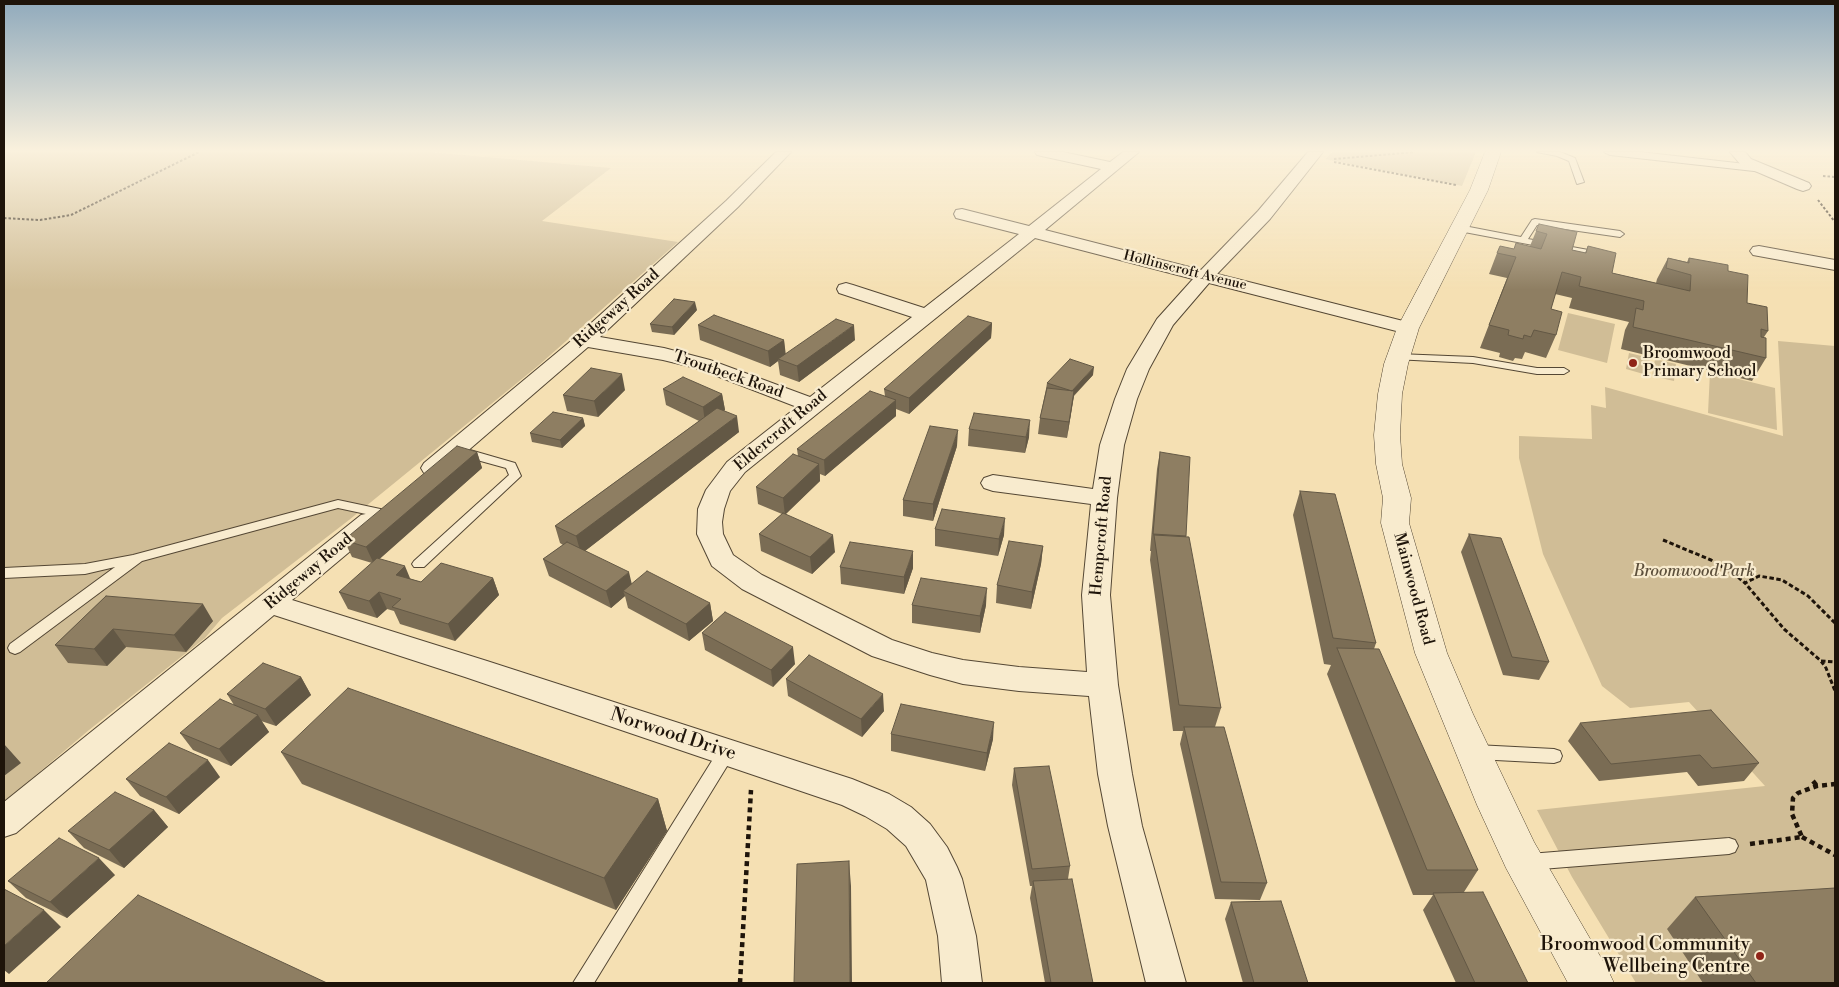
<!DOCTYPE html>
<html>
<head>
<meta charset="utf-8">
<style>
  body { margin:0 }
  #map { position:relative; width:1839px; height:987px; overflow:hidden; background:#f5e0b3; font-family:"Libre Bodoni",serif }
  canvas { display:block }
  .frame { position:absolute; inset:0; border:5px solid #1e140a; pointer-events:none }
</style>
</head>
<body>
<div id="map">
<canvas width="1839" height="987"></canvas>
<div class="frame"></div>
</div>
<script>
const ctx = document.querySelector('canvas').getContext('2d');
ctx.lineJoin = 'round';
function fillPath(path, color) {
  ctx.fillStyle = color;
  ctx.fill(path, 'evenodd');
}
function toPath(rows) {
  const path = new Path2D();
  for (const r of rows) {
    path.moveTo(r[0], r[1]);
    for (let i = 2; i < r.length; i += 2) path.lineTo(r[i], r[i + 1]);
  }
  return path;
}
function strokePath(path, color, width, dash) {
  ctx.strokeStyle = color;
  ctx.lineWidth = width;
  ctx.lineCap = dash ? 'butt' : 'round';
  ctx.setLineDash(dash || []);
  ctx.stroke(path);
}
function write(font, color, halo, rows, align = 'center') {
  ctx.font = font + ' "Libre Bodoni",serif';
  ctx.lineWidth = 4.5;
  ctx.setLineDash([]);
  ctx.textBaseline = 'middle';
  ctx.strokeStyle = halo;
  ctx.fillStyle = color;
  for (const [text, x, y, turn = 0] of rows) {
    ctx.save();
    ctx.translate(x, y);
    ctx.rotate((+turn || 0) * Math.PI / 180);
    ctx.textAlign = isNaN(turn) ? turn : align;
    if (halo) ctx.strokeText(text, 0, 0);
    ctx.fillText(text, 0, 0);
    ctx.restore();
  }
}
const green = toPath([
  [4,152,430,152,611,168,542,221,678,242,539,365,349,520,222,618,205,638,89,730,4,802],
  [1332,152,1476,152,1462,186,1325,159],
  [1568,313,1615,324,1607,363,1558,350],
  [1778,341,1835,346,1835,983,1636,983,1572,877,1537,810,1765,786,1689,702,1630,708,1602,686,1543,554,1519,458,1519,436,1592,439,1591,405,1606,408,1605,387,1783,436],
  [1629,353,1650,358,1647,375,1626,369],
  [1655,359,1676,364,1674,381,1652,376],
  [1710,372,1775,388,1777,430,1708,413]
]);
const pathFar2 = toPath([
  [1334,159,1415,152],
  [1334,162,1456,185],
  [1823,176,1835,177],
  [1818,200,1835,222],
  [4,218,40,220,71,215,199,152]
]);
const pathFar1 = toPath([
  [1663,540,1711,560,1733,573,1745,583],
  [1835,623,1808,596,1782,580,1759,576,1745,583,1784,629,1821,661,1826,668,1835,691],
  [1821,661,1835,662]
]);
const path = toPath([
  [1813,781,1817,786],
  [1802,837,1835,855],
  [1750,844,1802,837,1792,814,1793,798,1798,793,1817,786,1835,784],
  [740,983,751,790]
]);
const service = toPath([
  [1537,152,1560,152,1575,158,1584,182,1577,184,1569,161,1557,156,1537,152],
  [1535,219,1620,231,1624,234,1620,237,1537,225,1528,239,1594,251,1594,255,1591,256,1459,231,1455,228,1459,225,1521,237,1532,220,1535,219],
  [1398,354,1473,357,1537,368,1564,368,1569,371,1564,374,1537,374,1473,363,1394,359,1393,357,1394,355,1398,354],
  [463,448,515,463,521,476,424,567,414,567,412,564,414,561,509,475,506,468,459,455,457,452,463,448],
  [338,500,385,510,386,513,380,517,338,508,142,561,20,652,15,654,10,652,8,648,10,644,115,567,85,574,4,578,4,568,85,564,133,555,338,500],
  [1476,745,1554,749,1560,751,1562,756,1560,761,1554,763,1476,759,1470,757,1468,752,1470,747,1476,745],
  [726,746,732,748,734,753,732,758,594,983,573,983,720,748,726,746],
  [1729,838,1735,840,1738,846,1735,852,1729,854,1529,870,1523,868,1520,862,1523,856,1529,854,1729,838]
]);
const pedestrian = toPath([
  [1604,152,1640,152,1763,166,1769,169,1763,172,1610,155,1604,152]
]);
const minor = toPath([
  [776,152,791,152,738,207,600,337,664,348,710,360,810,397,912,317,839,293,837,289,839,285,846,283,853,285,924,308,1019,234,956,218,954,214,956,210,962,209,1029,226,1101,169,1037,155,1035,152,1063,152,1110,162,1123,152,1139,152,1045,230,1201,270,1258,211,1308,152,1323,152,1270,219,1217,274,1415,324,1418,328,1415,332,1408,334,1209,283,1173,325,1149,369,1137,399,1124,445,1117,498,1110,595,1118,685,1132,774,1142,826,1186,983,1146,983,1108,826,1098,774,1089,696,1019,691,963,684,930,675,872,656,742,589,712,566,697,534,698,509,706,490,727,462,797,407,696,368,663,360,588,347,442,473,433,475,424,473,421,468,424,463,577,336,726,201,776,152],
  [1035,238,1193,279,1157,319,1127,369,1115,399,1100,445,1093,489,993,475,984,478,981,483,984,488,993,491,1091,504,1082,595,1087,672,1019,667,963,660,932,653,892,640,762,575,733,555,723,534,722,522,724,509,730,491,745,472,1035,238],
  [1730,152,1745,152,1751,159,1809,183,1811,186,1809,189,1803,191,1797,189,1741,165,1730,152],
  [1759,246,1835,260,1835,270,1753,255,1750,251,1753,247,1759,246],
  [370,513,379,515,383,521,379,527,292,600,487,661,852,779,889,794,911,807,930,824,947,847,957,867,962,879,976,936,982,983,942,983,938,936,926,880,906,846,887,829,865,816,842,805,465,677,274,615,16,833,4,837,4,802,361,515,370,513]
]);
const tertiary = toPath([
  [1485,152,1501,152,1488,190,1419,328,1408,364,1402,394,1400,435,1402,464,1411,498,1409,523,1447,653,1473,714,1534,842,1607,968,1614,983,1568,983,1506,868,1477,805,1415,653,1381,523,1383,498,1376,464,1374,435,1378,394,1384,364,1397,328,1470,190,1485,152]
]);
const wall = toPath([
  [1539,224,1572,250,1585,253,1588,246,1612,273,1656,283,1657,279,1668,258,1687,262,1689,258,1728,271,1747,303,1768,331,1764,337,1766,358,1752,381,1621,349,1625,330,1629,322,1569,308,1572,298,1555,294,1551,309,1556,335,1546,358,1525,352,1522,359,1515,358,1513,361,1499,357,1500,353,1480,348,1507,278,1489,274,1497,253,1530,246],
  [697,310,674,335,652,332,650,324],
  [992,323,991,338,909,414,896,409,896,416,825,476,820,474,820,481,785,514,835,552,812,574,761,551,759,534,782,514,758,504,756,487,798,456,797,449,885,396,884,389],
  [698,325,784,340,785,354,855,340,799,382,780,375,778,361,770,367,700,340],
  [1093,375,1074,396,1067,438,1038,434,1040,418,1046,389,1047,383],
  [663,389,722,394,725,410,724,411,739,432,585,551,632,584,710,603,713,621,689,641,628,608,625,596,611,608,549,576,543,559,563,545,560,543,555,526,699,421,666,405],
  [625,390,598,417,567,411,563,395],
  [583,418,585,426,562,448,532,442,530,433],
  [969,429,1029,437,1025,453,968,446],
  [957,446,933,521,903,516,903,500],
  [477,452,482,468,379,559,411,579,421,582,493,578,499,595,455,641,400,624,394,611,387,609,377,618,348,609,339,592,372,563,352,557,344,540],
  [1160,452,1186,536,1221,708,1215,727,1267,883,1260,900,1215,899,1180,744,1183,731,1173,731,1150,560,1151,551,1150,551,1157,469],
  [1300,491,1376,643,1374,649,1478,870,1464,892,1528,983,1456,983,1423,910,1433,895,1413,895,1327,674,1331,665,1324,664,1293,515],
  [935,529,1004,535,998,556,935,546],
  [1469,534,1549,662,1539,680,1503,675,1461,552],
  [1043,546,1041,564,1031,609,996,603,997,585],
  [840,567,913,568,904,594,841,584],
  [106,596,213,621,186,652,126,647,107,666,68,663,55,645],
  [912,605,986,605,980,633,912,623],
  [702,633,795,664,773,687,705,650],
  [301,677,311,695,276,726,261,721,269,732,231,766,193,750,180,733,234,705,227,694],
  [786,679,884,711,862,737,788,696],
  [1580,723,1759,763,1744,781,1698,786,1687,772,1599,781,1568,741],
  [891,734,993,739,985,771,891,751],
  [281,752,658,799,667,831,616,910,302,784],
  [1014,768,1070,866,1068,879,1093,983,1045,983,1030,898,1032,886,1030,886,1012,785],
  [220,777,179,814,140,796,126,779],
  [154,810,168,827,124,868,84,848,68,831],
  [115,875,67,918,26,898,8,881],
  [1695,897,1835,983,1703,983,1667,929],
  [1231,902,1308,983,1243,983,1225,919]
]);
const shadedWall = toPath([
  [695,302,697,310,674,335,672,327],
  [992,323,991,338,909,414,909,398],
  [854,325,855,340,799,382,797,366],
  [784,340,786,356,778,359,778,361,770,367,768,351],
  [1094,367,1093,375,1074,395,1067,438,1072,391],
  [622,374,625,390,598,417,594,401],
  [722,394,725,410,705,423,703,407],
  [896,400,896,416,825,476,824,460],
  [737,416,739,432,581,554,576,536],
  [583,418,585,426,562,448,560,440],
  [1030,420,1029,437,1025,453,1026,437],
  [958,430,957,446,933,521,933,504],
  [477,452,482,468,374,564,366,547],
  [819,464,820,481,785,515,783,498],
  [1005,518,1004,535,998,556,999,539],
  [833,535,835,552,812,574,810,557],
  [1043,546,1041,564,1031,609,1032,592],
  [913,551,913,568,904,594,904,577],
  [405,566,412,583,396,575],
  [629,572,633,589,623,591,625,596,611,608,606,591],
  [493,578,499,595,455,641,448,624],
  [987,588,986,605,980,633,980,616],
  [379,592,387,609,377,618,369,601],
  [710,603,713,621,689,641,686,624],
  [203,604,213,621,186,652,174,635],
  [113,629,126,647,107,666,94,649],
  [793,647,795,664,773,687,771,670],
  [301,677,311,695,276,726,265,709],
  [883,694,884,711,862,737,861,719],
  [258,715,269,732,231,766,219,749],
  [994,722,993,739,985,771,987,753],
  [4,744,21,763,4,776],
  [208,760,220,777,179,814,166,797],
  [658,799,667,831,616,910,604,878],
  [154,810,168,827,124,868,109,850],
  [99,858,115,875,67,918,50,902],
  [849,861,851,886,852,983,850,983],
  [44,910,61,927,9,974,4,970,4,946]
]);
const building = toPath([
  [1539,224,1577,232,1572,250,1586,253,1588,246,1616,253,1612,273,1690,291,1691,275,1666,268,1668,258,1689,263,1689,258,1728,265,1728,271,1748,275,1747,303,1767,307,1768,331,1761,329,1761,337,1766,338,1766,358,1633,327,1636,308,1643,310,1644,301,1579,286,1581,277,1562,272,1551,309,1562,312,1556,335,1534,330,1531,337,1524,335,1523,339,1508,335,1509,330,1489,325,1516,257,1497,253,1500,246,1514,249,1516,243,1541,249,1547,234,1536,231,1539,224],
  [674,299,695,302,672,327,650,324,674,299],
  [714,315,784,340,768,351,698,325,714,315],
  [968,316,992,323,909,398,884,389,968,316],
  [836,319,854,325,797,366,778,359,836,319],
  [1070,359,1094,367,1072,391,1047,383,1070,359],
  [591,368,622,374,594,401,563,395,591,368],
  [683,377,722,394,703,407,663,389,683,377],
  [1047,388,1074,391,1069,422,1040,418,1047,388],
  [870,391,896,400,824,460,797,449,870,391],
  [717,408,737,416,576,536,555,526,717,408],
  [553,412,583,418,560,440,530,433,553,412],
  [974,413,1030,420,1026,437,969,429,974,413],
  [930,426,958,430,933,504,903,500,930,426],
  [457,446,477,452,366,547,344,540,457,446],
  [1160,452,1190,457,1186,536,1153,534,1160,452],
  [793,454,819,464,783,498,756,487,793,454],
  [1300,491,1335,494,1376,643,1333,638,1300,491],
  [942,509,1005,518,999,539,935,529,942,509],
  [783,513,833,535,810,557,759,534,783,513],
  [1469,534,1501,538,1549,662,1512,657,1469,534],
  [1154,535,1189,537,1221,708,1179,705,1154,535],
  [1009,541,1043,546,1032,592,997,585,1009,541],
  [567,542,629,572,606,591,543,559,567,542],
  [850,542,913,551,904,577,840,567,850,542],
  [377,558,405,566,396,575,421,582,441,563,493,578,448,624,392,607,401,599,379,592,369,601,339,592,377,558],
  [647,571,710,603,686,624,623,591,647,571],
  [921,578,987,588,980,616,912,605,921,578],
  [106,596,203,604,174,635,113,629,94,649,55,645,106,596],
  [725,612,793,647,771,670,702,633,725,612],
  [1337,648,1379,649,1478,870,1427,870,1337,648],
  [809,655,883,694,861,719,786,679,809,655],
  [263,663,301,677,265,709,227,694,263,663],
  [348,688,658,799,604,878,281,752,348,688],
  [220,699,258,715,219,749,180,733,220,699],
  [901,704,994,722,987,753,891,734,901,704],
  [1711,710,1759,763,1712,768,1700,755,1611,764,1580,723,1711,710],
  [1184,727,1224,727,1267,883,1221,882,1184,727],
  [169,743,208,760,166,797,126,779,169,743],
  [1049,766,1070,866,1032,869,1014,768,1049,766],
  [115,792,154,810,109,850,68,831,115,792],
  [59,838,99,858,50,902,8,881,59,838],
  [849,861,850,983,794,983,797,864,849,861],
  [1072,879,1093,983,1051,983,1033,881,1072,879],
  [1835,888,1835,983,1756,983,1695,897,1835,888],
  [4,889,44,910,4,946,4,889],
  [1483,892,1528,983,1475,983,1433,893,1483,892],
  [138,895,327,983,46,983,138,895],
  [1281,901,1308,983,1254,983,1231,902,1281,901]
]);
const markers = [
  [1633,363,5,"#8f2418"],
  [1760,956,5,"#8f2418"]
];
const farStreetnames = [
  ["Hollinscroft Avenue",1185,271,14]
];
const streetNames = [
  ["Ridgeway Road",617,309,-42],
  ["Troutbeck Road",728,375,19],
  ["Eldercroft Road",781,431,-40],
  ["Hempcroft Road",1102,536,-85],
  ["Ridgeway Road",309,572,-40],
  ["Mainwood Road",1413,589,75]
];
const poiNames = [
  ["Broomwood",1643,354],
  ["Primary School",1643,372]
];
const parkNames = [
  ["Broomwood Park",1694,572]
];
const nearStreetnames = [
  ["Norwood Drive",673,735,18]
];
const nearPoinames = [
  ["Broomwood Community",1750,945],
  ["Wellbeing Centre",1750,967]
];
fillPath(green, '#d0bd96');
strokePath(service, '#544734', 2);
strokePath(pedestrian, '#544734', 2);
strokePath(minor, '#544734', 2);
strokePath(tertiary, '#544734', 1);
strokePath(pathFar2, '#1e140a', 2, [2.5, 2]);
strokePath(pathFar1, '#1e140a', 3, [4.5, 2.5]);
strokePath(path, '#1e140a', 4.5, [5, 4]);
fillPath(service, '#f8ebce');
fillPath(pedestrian, '#f8ebce');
fillPath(minor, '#f8ebce');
fillPath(tertiary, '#f8ebce');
fillPath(wall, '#7a6c54');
fillPath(shadedWall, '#635845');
fillPath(building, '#8e7e62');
strokePath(building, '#635845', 1);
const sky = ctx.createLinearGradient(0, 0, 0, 290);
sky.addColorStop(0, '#90aabc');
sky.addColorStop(0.52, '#faf1dd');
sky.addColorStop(1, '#faf1dd00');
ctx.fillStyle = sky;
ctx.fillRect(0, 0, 1839, 290);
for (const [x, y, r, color] of markers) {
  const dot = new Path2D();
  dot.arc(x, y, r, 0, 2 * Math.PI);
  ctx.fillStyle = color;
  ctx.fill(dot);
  strokePath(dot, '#f8ebce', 2);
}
write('14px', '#1e140a', '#f8ebce', farStreetnames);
write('16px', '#1e140a', '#f8ebce', streetNames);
write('16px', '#1e140a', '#f8ebce', poiNames, 'left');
write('italic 16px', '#5c4f3b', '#f8ebce', parkNames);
write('19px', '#1e140a', '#f8ebce', nearStreetnames);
write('19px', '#1e140a', '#f8ebce', nearPoinames, 'right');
</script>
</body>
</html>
